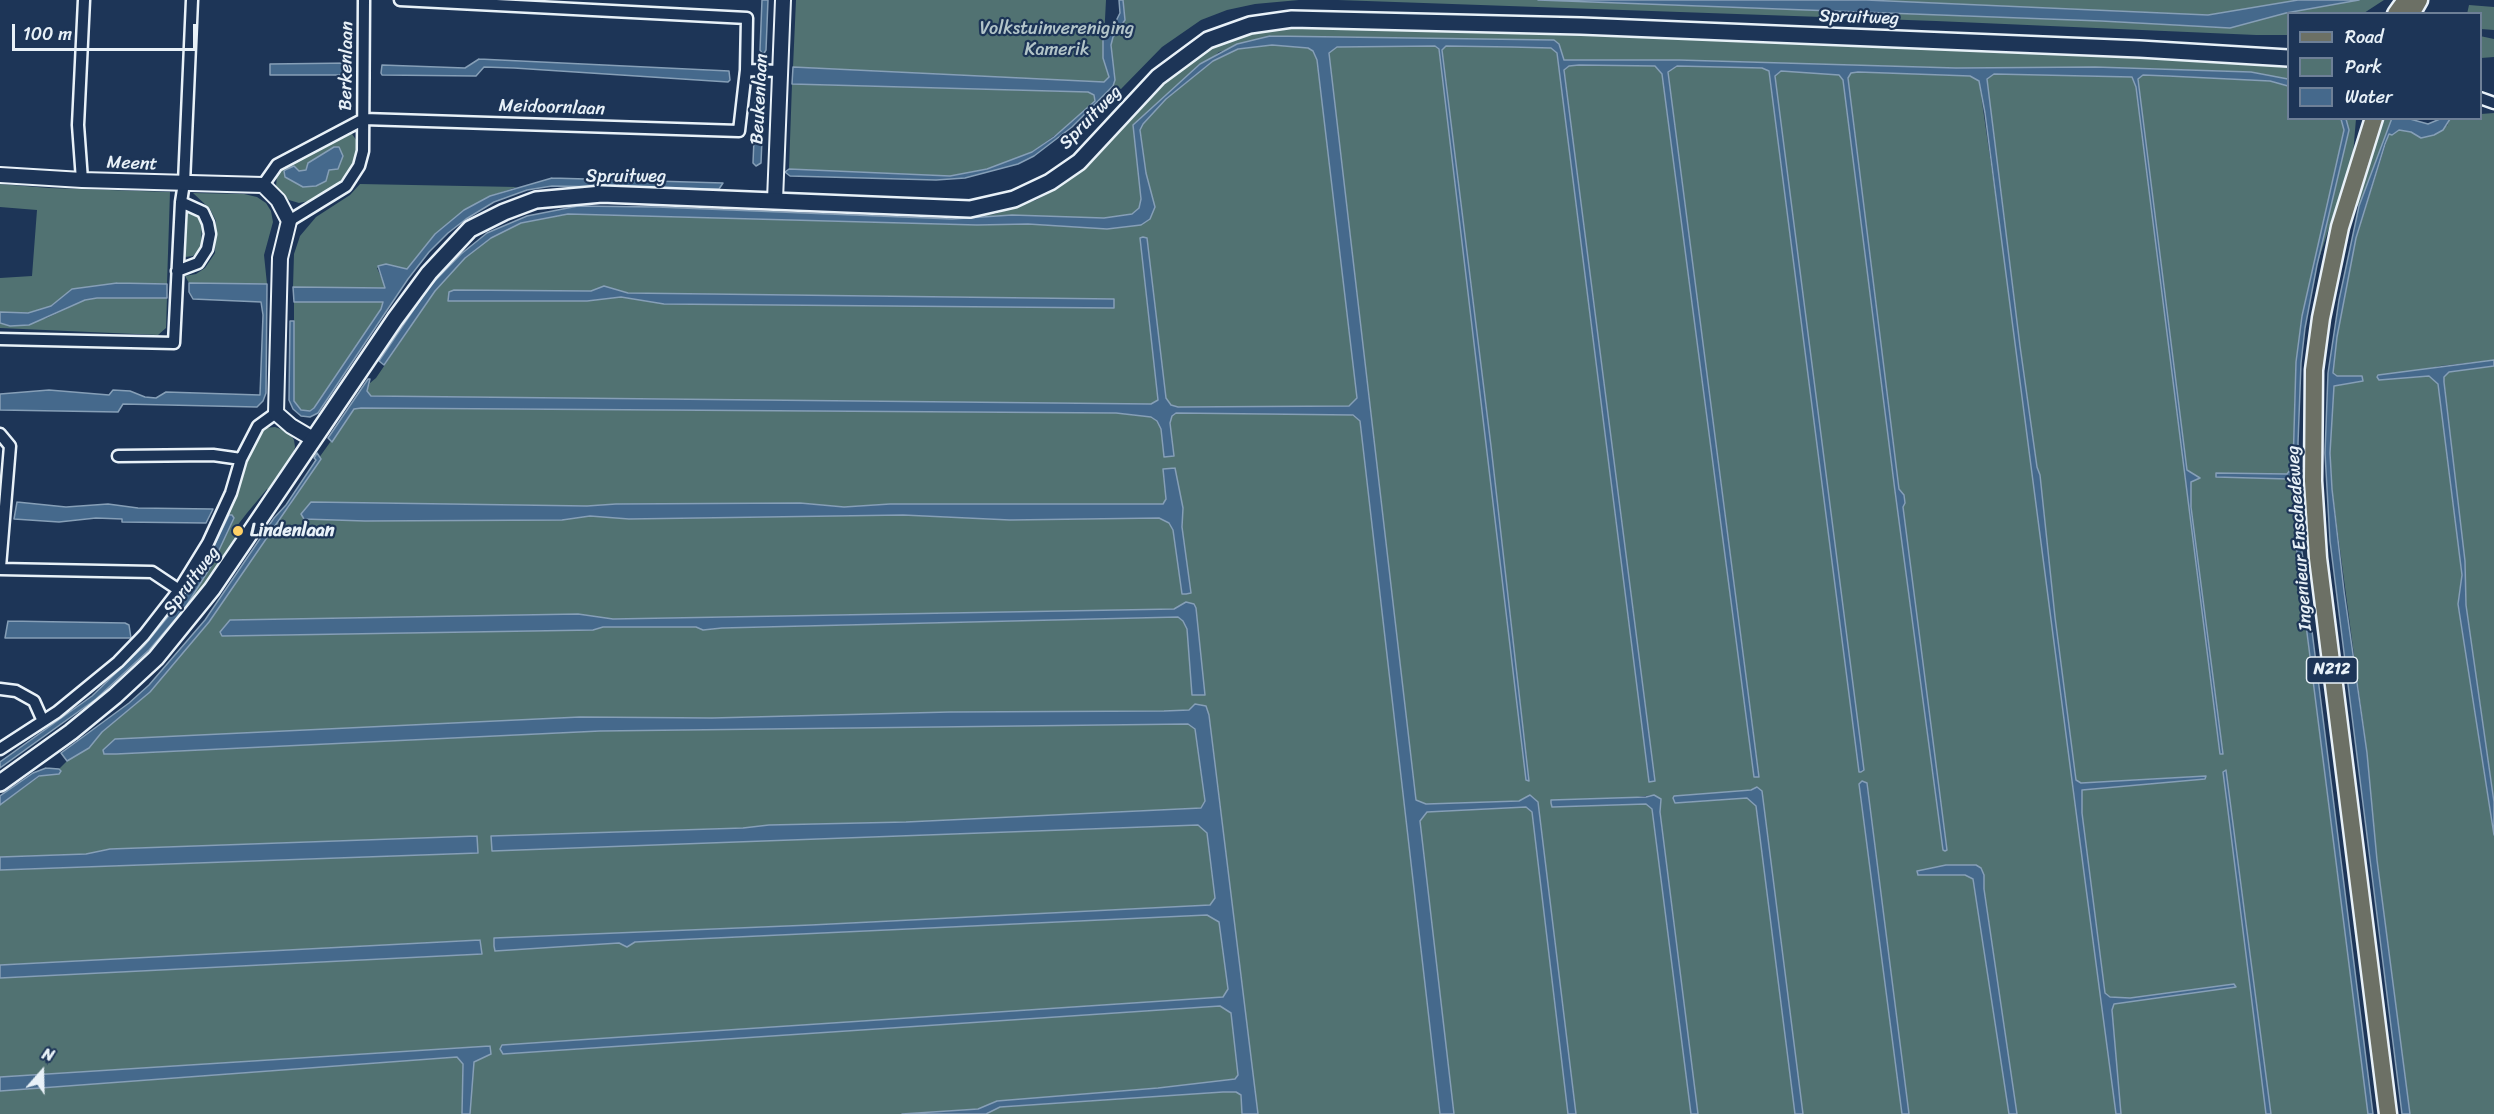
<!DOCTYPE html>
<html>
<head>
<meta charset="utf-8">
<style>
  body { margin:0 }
  #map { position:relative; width:2494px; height:1114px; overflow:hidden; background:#1d3557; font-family:Sriracha,sans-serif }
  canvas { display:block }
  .legend { position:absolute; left:2287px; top:12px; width:195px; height:108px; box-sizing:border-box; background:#1d3557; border:2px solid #6e8097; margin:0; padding:8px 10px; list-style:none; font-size:18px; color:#e8f1f8 }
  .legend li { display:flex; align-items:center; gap:12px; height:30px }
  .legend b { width:30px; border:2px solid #6e8097 }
  .north { position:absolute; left:12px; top:1042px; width:60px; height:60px; -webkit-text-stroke:4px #1d3557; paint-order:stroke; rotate:20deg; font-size:16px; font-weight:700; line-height:24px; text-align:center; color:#e8f1f8 }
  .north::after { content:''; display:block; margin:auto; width:21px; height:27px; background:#e8f1f8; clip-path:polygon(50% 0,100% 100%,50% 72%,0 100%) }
  .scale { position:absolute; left:12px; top:24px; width:184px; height:27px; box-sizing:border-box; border:3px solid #e8f1f8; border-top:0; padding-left:8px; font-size:18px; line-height:21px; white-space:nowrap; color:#e8f1f8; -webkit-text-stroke:4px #1d3557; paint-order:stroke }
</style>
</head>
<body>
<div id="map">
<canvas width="2494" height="1114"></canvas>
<ul class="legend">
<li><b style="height:8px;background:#6c7065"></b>Road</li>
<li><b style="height:16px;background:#517272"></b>Park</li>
<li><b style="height:16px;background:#45698c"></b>Water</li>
</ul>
<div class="north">N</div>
<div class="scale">100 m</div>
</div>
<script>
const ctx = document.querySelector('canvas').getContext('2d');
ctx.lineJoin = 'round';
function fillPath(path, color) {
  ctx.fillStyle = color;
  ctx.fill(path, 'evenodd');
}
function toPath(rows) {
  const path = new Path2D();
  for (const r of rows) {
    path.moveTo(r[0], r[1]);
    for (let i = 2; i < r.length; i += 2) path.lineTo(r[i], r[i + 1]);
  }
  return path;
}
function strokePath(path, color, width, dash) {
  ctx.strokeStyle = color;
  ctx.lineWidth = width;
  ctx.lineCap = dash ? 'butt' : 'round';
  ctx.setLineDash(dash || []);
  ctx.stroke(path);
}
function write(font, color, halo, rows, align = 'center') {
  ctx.font = font + ' Sriracha,sans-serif';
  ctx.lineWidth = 4.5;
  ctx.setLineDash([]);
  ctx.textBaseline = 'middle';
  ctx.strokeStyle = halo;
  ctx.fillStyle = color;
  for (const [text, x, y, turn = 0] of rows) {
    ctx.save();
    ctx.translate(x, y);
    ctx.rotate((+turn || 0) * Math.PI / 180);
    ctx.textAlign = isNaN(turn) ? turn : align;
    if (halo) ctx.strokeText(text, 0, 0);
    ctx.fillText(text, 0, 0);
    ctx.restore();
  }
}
const green = toPath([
  [796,0,1106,0,1103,58,1109,77,1104,82,793,67],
  [1123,0,1299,0,1255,4,1227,10,1201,20,1162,47,1121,89,1113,86,1115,79,1111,45,1113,37,1125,20],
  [1338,0,1538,0,2101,21,2230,28,2286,13,2359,0,2384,0,2364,13,2288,14,2288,35,2256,35,1936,21],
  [1866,0,2298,0,2208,15],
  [2469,5,2494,7,2494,30,2481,29,2480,14,2467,14],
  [1319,26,1780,39,1844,46,1873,43,2227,60,2288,66,2288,79,2251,72,2095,67,1956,68,1679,60,1563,60,1559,44,1554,40,1270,36,1219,52,1134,125,1141,199,1139,208,1132,214,1104,218,978,216,995,214,1036,200,1065,183,1090,164,1163,85,1213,47,1239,36,1262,30],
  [2480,36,2494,39,2494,57,2481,58],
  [1272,45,1308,48,1313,51,1317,60,1357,398,1349,406,1178,407,1171,405,1166,398,1147,238,1143,237,1140,239,1158,400,1151,404,371,396,367,391,370,383,376,378,435,291,465,258,491,238,521,223,569,214,977,225,1028,224,1107,229,1141,225,1155,207,1146,173,1140,130,1143,124,1166,99,1213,61,1238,49],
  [604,286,628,293,1114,299,1114,307,664,304,621,297,587,301,449,301,454,290,592,291],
  [1435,46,1439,49,1529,780,1491,446,1442,50,1446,46,1512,47,1551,48,1557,53,1649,782,1655,781,1564,70,1569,66,1579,65,1655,66,1662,74,1754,777,1759,776,1668,72,1677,66,1762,68,1769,71,1859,771,1775,76,1781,71,1839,74,1843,80,1895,491,1943,850,1947,850,1902,506,1905,503,1904,495,1899,489,1848,78,1851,73,1858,72,1970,76,1979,81,2011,303,2116,1114,2017,1114,1984,889,1984,875,1946,866,1918,875,1965,875,1973,879,2009,1114,1909,1114,1867,783,1863,781,1859,784,1902,1114,1803,1114,1762,792,1751,790,1674,796,1675,803,1747,798,1756,806,1795,1114,1698,1114,1660,812,1661,799,1654,795,1551,807,1646,804,1652,809,1691,1114,1576,1114,1538,802,1530,795,1519,801,1425,804,1416,800,1329,53,1336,47],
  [1994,74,2132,77,2136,87,2220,754,2223,753,2191,507,2191,482,2194,475,2187,470,2138,79,2143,75,2168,76,2270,81,2288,86,2288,118,2341,119,2344,130,2302,316,2296,362,2293,466,2287,474,2216,474,2217,477,2288,479,2294,484,2297,554,2368,1114,2271,1114,2226,770,2266,1114,2121,1114,2112,1009,2114,1003,2235,987,2234,984,2130,998,2110,997,2105,993,2082,813,2082,790,2205,779,2205,776,2081,783,2076,780,2055,617,2040,475,2037,467,2020,346,1987,79],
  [792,84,1088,92,1094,95,1095,101,1069,125,1032,152,987,169,950,176,831,171,789,169],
  [2494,113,2494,360,2440,366,2379,380,2430,376,2438,384,2462,575,2458,604,2494,835,2494,1114,2410,1114,2377,860,2367,753,2332,489,2330,453,2332,392,2334,386,2363,381,2362,376,2337,376,2333,374,2337,337,2356,238,2389,134,2392,135,2399,130,2411,132,2447,126,2450,119,2480,118,2481,114],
  [2346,119,2356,119,2353,154,2317,265,2349,130],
  [2379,119,2392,119,2359,206,2354,204,2376,140],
  [347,133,352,134,357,141,357,151,349,172,334,187,314,200,299,203,289,200,276,187,277,175,291,162],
  [334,147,333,168,329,169,316,186,303,187,285,177,299,171,306,170],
  [0,184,49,188,170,192,167,284,117,283,72,289,51,306,27,313,0,312,0,278,32,276,37,210,0,207],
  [360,184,517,187,490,196,435,234,407,269,386,264,377,268,386,288,293,287,294,254,300,236,316,217,350,195],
  [193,193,244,194,257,197,266,203,271,211,273,222,264,255,267,284,189,283,185,276,196,274,205,268,215,253,216,221,210,209],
  [187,210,197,213,202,221,201,248,193,256,185,257],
  [97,298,167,298,166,328,158,335,0,328,0,323,10,326,47,318,85,300],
  [294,302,383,302,381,309,314,408,310,411,301,410,294,402],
  [2494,366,2494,802,2466,605,2465,561,2444,382,2444,377,2449,372],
  [361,408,1116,413,1151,417,1157,421,1161,429,1164,457,1174,456,1170,423,1172,416,1176,413,1352,415,1360,421,1440,1114,1258,1114,1209,715,1206,706,1195,704,1189,710,1164,711,950,712,712,718,580,717,112,741,116,754,600,731,1188,724,1195,729,1205,801,1201,808,906,822,770,825,743,828,492,836,492,850,1199,825,1207,833,1215,898,1210,905,811,925,494,938,619,943,627,947,635,942,673,940,1207,915,1219,922,1228,989,1223,997,502,1045,501,1049,503,1054,1220,1006,1231,1013,1238,1075,1235,1079,1158,1088,1009,1100,997,1101,978,1109,902,1114,470,1114,474,1062,483,1056,490,1046,0,1077,0,978,482,954,480,940,0,965,0,870,478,853,477,836,110,849,86,854,0,857,0,805,40,776,60,771,59,769,67,761,89,748,102,732,150,692,209,622,279,517,289,507,321,455,354,409],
  [1163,470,1183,508,1182,527,1191,593,1182,594,1173,530,1169,522,1159,518,1010,520,903,515,629,519,590,516,562,520,304,519,356,503,374,503,587,506,616,504,800,503,844,507,890,504,1163,504,1166,499],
  [1186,603,1192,695,1187,628,1183,621,1178,617,722,628,703,630,696,627,603,627,593,630,222,636,220,632,231,620,578,614,613,619,1174,609],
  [275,427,289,432,294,440,295,447,292,458,270,491,267,489,247,513,233,531,236,535,226,557,188,610,153,653,149,650,185,608,229,516,215,544,180,602,144,646,141,644,176,601,254,439,266,428],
  [1526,807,1532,812,1568,1114,1454,1114,1420,821,1427,812],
  [457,1057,463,1064,462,1114,0,1114,0,1091],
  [1223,1092,1236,1092,1241,1095,1242,1114,986,1114,1000,1107]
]);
const water = toPath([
  [762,0,768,0,766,50,763,55,760,50,762,0],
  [1119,0,1123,0,1125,20,1113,37,1111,45,1115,80,1113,86,1072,127,1034,156,1018,164,965,178,936,180,790,176,785,172,789,169,950,176,987,169,1032,152,1054,137,1095,101,1094,95,1088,92,792,84,793,67,1104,82,1109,77,1103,58,1103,38,1110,33,1120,13,1119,0],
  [1538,0,1866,0,2208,15,2298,0,2359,0,2286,13,2230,28,2101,21,1538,0],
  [1270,36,1554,40,1559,44,1564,60,1679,60,1956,68,2095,67,2251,72,2288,79,2288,86,2270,81,2168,76,2143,75,2138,79,2187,470,2200,478,2191,482,2191,507,2223,754,2220,754,2136,87,2132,77,1994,74,1987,79,2020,346,2037,467,2040,475,2055,617,2076,780,2081,783,2206,776,2205,779,2082,790,2082,813,2105,993,2110,997,2130,998,2234,984,2236,987,2114,1004,2112,1010,2121,1114,2116,1114,2086,888,1985,113,1979,81,1970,76,1858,72,1851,73,1848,78,1899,489,1904,495,1905,503,1903,507,1947,850,1945,851,1943,850,1895,491,1843,80,1839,75,1781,71,1775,76,1864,770,1861,772,1859,772,1769,71,1762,68,1677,66,1668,72,1759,777,1754,777,1662,74,1655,66,1579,65,1569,66,1564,70,1655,781,1649,782,1557,53,1551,48,1512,47,1446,46,1442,50,1491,446,1529,781,1526,780,1439,49,1435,46,1337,47,1329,53,1416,800,1426,804,1519,801,1530,795,1538,802,1576,1114,1568,1114,1532,812,1526,807,1427,812,1420,821,1454,1114,1440,1114,1360,421,1353,415,1176,413,1172,416,1170,423,1174,456,1164,457,1161,429,1157,421,1151,417,1116,413,361,408,354,409,332,442,328,438,368,379,370,379,367,391,371,396,1151,404,1158,400,1140,238,1143,237,1147,238,1166,398,1171,405,1178,407,1349,406,1357,398,1317,60,1313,51,1308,48,1272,45,1238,49,1213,61,1166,99,1143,124,1140,130,1146,173,1155,207,1150,219,1141,225,1107,229,1028,224,977,225,568,214,521,223,491,238,465,258,435,291,384,365,379,361,429,287,461,254,487,233,527,216,578,206,657,207,952,219,1012,215,1104,218,1132,214,1139,208,1141,199,1133,125,1200,64,1237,44,1270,36],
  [479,59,729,71,730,80,728,82,514,68,484,67,476,76,382,75,381,73,382,65,465,68,479,59],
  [351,63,351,75,270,75,270,64,351,63],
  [756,90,764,90,761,163,756,166,753,163,756,90],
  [2392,118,2410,119,2428,124,2440,119,2450,119,2443,130,2434,135,2421,138,2411,132,2399,130,2392,135,2389,134,2385,144,2356,238,2337,337,2333,373,2337,376,2362,376,2363,381,2334,386,2330,453,2332,489,2344,591,2367,753,2377,860,2410,1114,2402,1114,2330,541,2325,453,2328,373,2339,300,2359,206,2392,118],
  [2341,119,2346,119,2349,130,2317,265,2305,328,2301,363,2298,443,2300,536,2373,1114,2368,1114,2297,554,2294,484,2288,479,2216,477,2216,473,2287,474,2293,466,2296,362,2302,316,2344,130,2341,119],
  [334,147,339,147,343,156,338,169,329,170,326,181,316,186,303,187,285,177,284,171,287,169,294,166,299,171,306,170,308,163,334,147],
  [552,178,723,183,719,189,552,186,527,190,494,202,466,219,448,233,429,252,408,279,318,413,310,417,301,416,293,409,289,400,290,321,294,321,294,401,301,410,310,411,314,408,381,309,383,302,294,302,293,287,385,288,378,266,386,264,407,269,435,234,464,210,490,196,552,178],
  [117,283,167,284,167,298,97,298,85,300,29,325,10,326,0,323,0,312,28,313,51,306,72,289,117,283],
  [189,283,267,284,266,393,263,401,257,407,123,404,118,412,0,410,0,394,49,390,109,395,113,390,130,391,145,397,156,398,166,392,260,395,263,315,261,302,193,299,189,292,189,283],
  [604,286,628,293,1114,299,1114,308,664,304,621,297,587,301,448,301,449,292,454,290,591,291,604,286],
  [2494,360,2494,366,2449,372,2444,377,2444,382,2465,561,2466,605,2494,802,2494,835,2458,604,2462,575,2438,384,2429,376,2379,380,2377,377,2378,375,2494,360],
  [317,453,321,459,209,622,150,692,102,732,89,748,67,761,61,753,129,703,149,685,205,620,274,518,286,505,316,460,314,458,317,453],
  [1175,468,1183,508,1182,527,1191,593,1186,594,1182,594,1173,530,1169,523,1159,518,1010,520,903,515,629,519,590,516,562,520,365,521,304,519,301,514,311,502,587,506,616,504,800,503,844,507,890,504,1163,504,1166,499,1163,469,1175,468],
  [17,502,66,507,108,504,138,508,213,509,206,523,122,522,122,519,96,518,59,522,14,519,17,502],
  [229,515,232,515,234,518,213,563,185,608,149,650,96,699,0,768,0,762,92,696,144,646,180,602,215,544,229,515],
  [1186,602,1194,604,1196,608,1205,695,1192,695,1187,629,1183,621,1178,617,722,628,703,630,696,627,603,627,593,630,222,636,220,632,230,620,578,614,613,619,1174,609,1186,602],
  [8,621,125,623,129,625,131,638,5,638,8,621],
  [1195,704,1206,706,1209,715,1258,1114,1242,1114,1241,1095,1236,1092,1223,1092,1000,1107,986,1114,902,1114,978,1109,997,1101,1009,1100,1158,1088,1235,1079,1238,1075,1231,1013,1220,1006,503,1054,500,1049,502,1045,1223,997,1228,989,1219,922,1207,915,673,940,635,942,627,947,619,943,495,951,494,946,494,938,811,925,1210,905,1215,898,1207,833,1198,825,492,851,491,836,743,828,769,825,906,822,1201,808,1205,801,1195,729,1188,724,600,731,116,754,104,754,103,750,115,739,580,717,712,718,950,712,1164,711,1189,710,1195,704],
  [46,768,59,769,61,771,59,774,39,776,0,805,0,796,33,773,46,768],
  [2226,770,2245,916,2271,1114,2266,1114,2227,803,2223,772,2226,770],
  [1862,781,1867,783,1909,1114,1902,1114,1859,784,1862,781],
  [1757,787,1762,791,1803,1114,1795,1114,1756,806,1747,798,1675,803,1673,798,1674,796,1751,790,1757,787],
  [1654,795,1661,799,1660,812,1698,1114,1691,1114,1652,809,1646,804,1552,807,1551,803,1551,800,1646,797,1654,795],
  [477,836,478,853,0,870,0,857,86,854,110,849,477,836],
  [1946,865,1976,865,1981,868,1984,875,1984,889,2017,1114,2009,1114,1973,879,1965,875,1918,875,1917,871,1946,865],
  [480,940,482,954,0,978,0,965,480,940],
  [490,1046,491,1054,474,1062,470,1114,462,1114,463,1064,457,1057,0,1091,0,1077,490,1046]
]);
const minor = toPath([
  [746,70,781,71],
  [2480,98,2494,103],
  [82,180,78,125,84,0],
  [263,185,277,165,364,119,739,131,746,70,747,18,400,0],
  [289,221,346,186,359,166,363,151,364,0],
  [177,271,198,263,207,249,210,234,208,223,203,212,181,202],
  [0,339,174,343,181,202,184,183,192,0],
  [0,434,10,446,0,567],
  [118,456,213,455,241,459],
  [0,569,152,572,179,590],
  [0,689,16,691,34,701,42,719],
  [0,749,57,712,118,662,144,635,179,590,208,543,231,493,241,459,258,426,276,413]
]);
const tertiary = toPath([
  [0,175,82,180,263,185,278,200,289,221,280,258,276,413,291,426,313,439],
  [775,200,783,0]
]);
const secondary = toPath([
  [0,783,71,732,115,696,156,658,212,589,395,319,429,273,470,229,504,212,536,200,602,194,970,209,1014,199,1050,182,1079,162,1158,77,1208,40,1250,25,1292,19,1581,26,2140,49,2288,58]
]);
const primary = toPath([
  [2396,14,2406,0],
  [2411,14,2419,0],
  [2374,118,2340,227,2321,318,2314,370,2313,481,2318,558,2388,1114]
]);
const markers = [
  [238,531,6,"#ffd166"]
];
const shields = [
  [2332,670,51]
];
const shieldNames = [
  ["N212",2332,670]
];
const streetNames = [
  ["Spruitweg",1859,18,2],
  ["Berkenlaan",347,66,-89],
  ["Beukenlaan",760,99,-87],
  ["Meidoornlaan",552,108,2],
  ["Spruitweg",1091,118,-46],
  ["Meent",132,164,2],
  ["Spruitweg",626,177],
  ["Ingenieur Enschedéweg",2300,538,-94],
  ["Spruitweg",192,581,-53]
];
const parkNames = [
  ["Volkstuinvereniging",1057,29],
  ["Kamerik",1057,50]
];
const poiNames = [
  ["Lindenlaan",250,531]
];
fillPath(green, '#517272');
fillPath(water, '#45698c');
strokePath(water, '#869fb7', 1.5);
strokePath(minor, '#e8f1f8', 15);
strokePath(tertiary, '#e8f1f8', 18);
strokePath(secondary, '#e8f1f8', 20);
strokePath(primary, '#e8f1f8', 21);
strokePath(minor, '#1d3557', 10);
strokePath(tertiary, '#1d3557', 14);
strokePath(secondary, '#1d3557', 15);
strokePath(primary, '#6c7065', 16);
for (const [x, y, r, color] of markers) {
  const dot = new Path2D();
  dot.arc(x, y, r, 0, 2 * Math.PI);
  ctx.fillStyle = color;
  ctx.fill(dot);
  strokePath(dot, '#1d3557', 2);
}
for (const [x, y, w] of shields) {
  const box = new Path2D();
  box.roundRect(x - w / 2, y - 13, w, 26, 4.5);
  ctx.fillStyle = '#1d3557';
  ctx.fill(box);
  strokePath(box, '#e8f1f8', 1.5);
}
write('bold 16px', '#e8f1f8', null, shieldNames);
write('18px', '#e8f1f8', '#1d3557', streetNames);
write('18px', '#b3c5c9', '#1d3557', parkNames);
write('bold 18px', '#e8f1f8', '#1d3557', poiNames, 'left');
</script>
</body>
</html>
